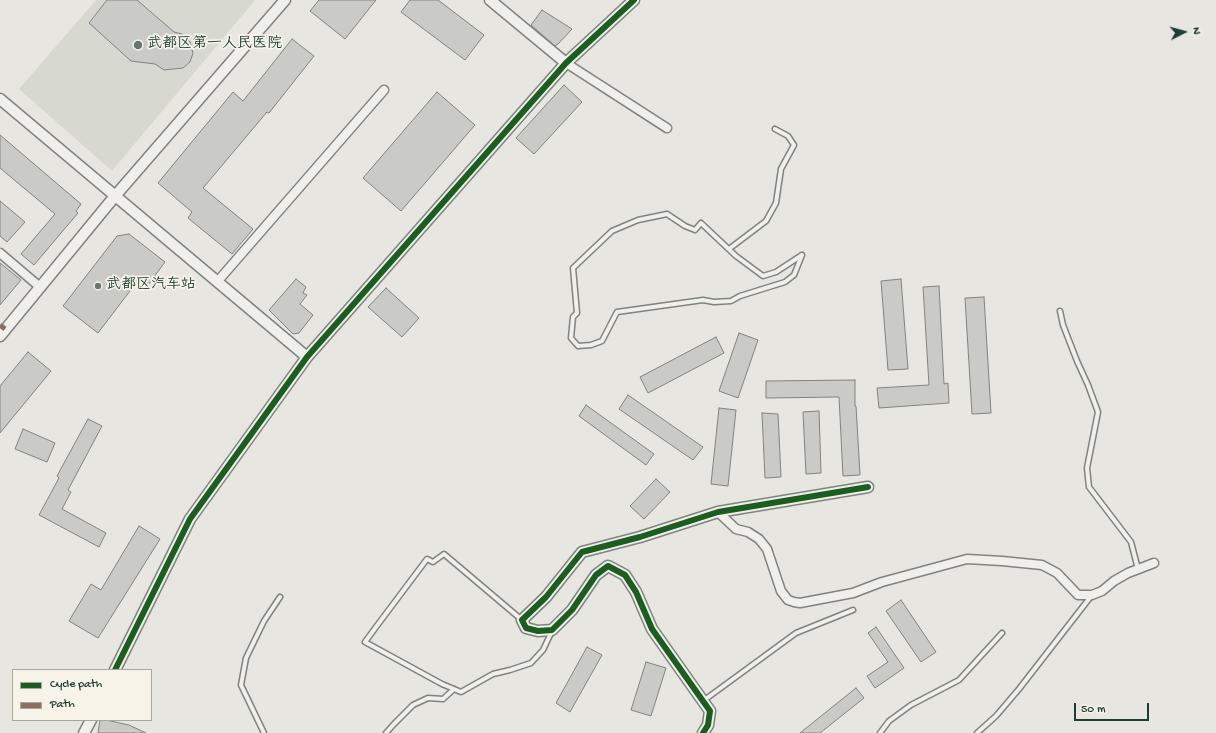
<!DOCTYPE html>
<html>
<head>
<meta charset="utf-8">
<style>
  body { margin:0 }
  #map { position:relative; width:1216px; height:733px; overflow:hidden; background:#e7e6e0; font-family:"Gochi Hand",sans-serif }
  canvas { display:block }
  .legend { position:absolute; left:12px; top:669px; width:140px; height:52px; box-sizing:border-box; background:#f7f3e8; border:1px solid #a1aaa0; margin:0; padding:5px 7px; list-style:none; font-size:12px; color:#1f3d34 }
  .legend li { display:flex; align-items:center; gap:8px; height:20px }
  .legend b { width:20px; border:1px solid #a1aaa0 }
  .north { position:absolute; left:1164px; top:12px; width:40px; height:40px; -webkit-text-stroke:3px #f7f3e8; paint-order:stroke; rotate:84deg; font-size:11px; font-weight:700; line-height:16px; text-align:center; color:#1f3d34 }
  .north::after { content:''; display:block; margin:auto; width:14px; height:18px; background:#1f3d34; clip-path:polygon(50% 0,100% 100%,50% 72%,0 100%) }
  .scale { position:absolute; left:1074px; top:703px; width:75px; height:18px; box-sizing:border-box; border:2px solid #1f3d34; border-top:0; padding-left:5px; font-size:12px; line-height:14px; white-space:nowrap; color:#1f3d34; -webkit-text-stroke:3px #f7f3e8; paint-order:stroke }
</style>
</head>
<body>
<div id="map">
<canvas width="1216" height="733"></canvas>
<ul class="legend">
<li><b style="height:5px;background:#1b5e20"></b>Cycle path</li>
<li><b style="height:5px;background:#8d6e63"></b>Path</li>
</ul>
<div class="north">N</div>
<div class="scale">50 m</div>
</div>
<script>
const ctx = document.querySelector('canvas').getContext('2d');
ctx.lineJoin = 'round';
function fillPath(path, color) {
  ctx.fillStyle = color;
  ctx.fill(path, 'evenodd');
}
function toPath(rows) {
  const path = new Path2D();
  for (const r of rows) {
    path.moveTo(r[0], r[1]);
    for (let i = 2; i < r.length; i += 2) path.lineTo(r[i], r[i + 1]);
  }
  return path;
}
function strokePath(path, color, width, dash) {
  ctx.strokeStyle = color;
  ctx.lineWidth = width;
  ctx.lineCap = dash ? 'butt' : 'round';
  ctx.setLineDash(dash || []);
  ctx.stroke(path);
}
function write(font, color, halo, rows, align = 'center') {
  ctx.font = font + ' "Gochi Hand","LXGW WenKai TC",sans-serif';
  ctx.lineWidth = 3.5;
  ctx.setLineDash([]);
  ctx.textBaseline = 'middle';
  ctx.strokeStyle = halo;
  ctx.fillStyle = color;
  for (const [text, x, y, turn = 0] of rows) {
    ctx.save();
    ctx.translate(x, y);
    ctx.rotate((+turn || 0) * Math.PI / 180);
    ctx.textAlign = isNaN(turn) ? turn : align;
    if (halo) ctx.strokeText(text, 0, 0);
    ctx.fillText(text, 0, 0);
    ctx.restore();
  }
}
const built = toPath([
  [96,0,255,0,112,171,19,89]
]);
const building = toPath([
  [107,0,137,0,174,32,182,34,190,42,193,53,190,62,183,68,164,70,155,64,131,61,89,23,107,0],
  [319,0,376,0,345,39,310,11,319,0],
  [410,0,438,0,484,35,465,60,401,12,410,0],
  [542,10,572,29,558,44,555,46,531,25,542,10],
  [292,39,314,56,269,113,267,112,203,188,253,229,232,254,188,218,192,212,158,183,233,92,243,101,292,39],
  [564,85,582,102,534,154,516,138,564,85],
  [437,92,475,125,401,211,363,178,437,92],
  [0,135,81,204,76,211,78,213,34,265,21,254,55,214,0,168,0,135],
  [0,201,25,222,7,242,0,236,0,201],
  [129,234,165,262,148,285,139,279,98,333,63,306,117,236,129,234],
  [0,263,21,280,0,305,0,263],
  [296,279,306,287,303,293,307,295,300,304,313,315,299,333,293,334,269,310,296,279],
  [901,279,908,369,888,370,881,281,901,279],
  [939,286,944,384,948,383,949,403,879,408,877,388,929,385,923,287,939,286],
  [386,288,419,318,402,337,368,307,386,288],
  [984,297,991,413,972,414,965,298,984,297],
  [739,333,758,340,738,398,719,391,739,333],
  [716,337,724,353,648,393,640,377,716,337],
  [28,352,51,371,0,433,0,386,28,352],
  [855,380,855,406,856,406,860,475,843,476,839,397,766,398,766,381,855,380],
  [628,395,703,447,693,460,619,409,628,395],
  [586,405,654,454,646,465,579,416,586,405],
  [719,408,736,410,728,486,711,484,719,408],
  [819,411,821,473,806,474,803,412,819,411],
  [762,413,778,414,781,477,765,478,762,413],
  [88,419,102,426,68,490,71,492,62,509,106,533,99,547,39,515,59,478,57,476,88,419],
  [23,429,55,443,47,462,15,449,23,429],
  [656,479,670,492,644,519,630,506,656,479],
  [139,526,160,539,98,638,69,621,91,584,101,590,139,526],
  [901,600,936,652,921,662,886,611,901,600],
  [876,627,904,668,875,688,867,676,888,662,868,633,876,627],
  [587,647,602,655,570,712,556,703,587,647],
  [646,662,666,668,651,716,631,710,646,662],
  [856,688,864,698,820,733,800,733,856,688],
  [100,720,106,720,129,725,146,733,98,733,100,720]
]);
const service = toPath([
  [667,214,685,226,695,230,701,223,736,256,763,276,776,272,802,255,794,275,785,282,740,296,731,301,714,302,703,300,617,312,602,341,591,345,578,346,571,338,573,317,577,313,573,268,612,231,638,220,667,214],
  [729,249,766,221,776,203,781,169,794,145,788,136,775,129],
  [1060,311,1063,325,1077,361,1088,385,1098,412,1087,468,1089,487,1131,542,1138,569],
  [522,620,444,554,433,562,427,559,376,627,365,642,442,684,461,692,493,674,510,670,531,663,543,650,552,631],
  [703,701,796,633,853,610],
  [264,733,241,685,246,658,264,621,280,597],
  [386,733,394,724,413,705,428,698,443,699,454,689],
  [880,733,889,721,911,705,959,680,1002,633],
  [977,733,996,716,1019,689,1092,595]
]);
const minor = toPath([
  [566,63,667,128],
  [0,253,40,287],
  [217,282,384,90],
  [718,512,736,529,748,532,759,539,767,549,781,591,788,600,794,602,800,603,853,593,882,582,967,559,1002,561,1042,565,1057,573,1078,595,1092,595,1102,591,1114,581,1128,573,1154,563]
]);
const tertiary = toPath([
  [490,0,566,63],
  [0,99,307,357],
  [0,336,115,196,285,0],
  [115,670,190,519,307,357,566,63,634,0],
  [84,733,91,720],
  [703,733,708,725,710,711,652,629,636,592,625,575,608,566,596,575,572,610,552,630,538,631,526,628,522,620,546,597,582,552,640,537,718,512,868,487]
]);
const quiet = toPath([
  [0,325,5,329]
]);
const cycleway = toPath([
  [115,670,190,519,307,357,566,63,634,0],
  [703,733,708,725,710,711,652,629,636,592,625,575,608,566,596,575,572,610,552,630,538,631,526,628,522,620,546,597,582,552,640,537,718,512,868,487]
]);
const markers = [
  [138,45,5,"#657870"],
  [98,286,4,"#657870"]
];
const poiNames = [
  ["武都区第一人民医院",147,45],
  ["武都区汽车站",106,286]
];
fillPath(built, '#d7d9d0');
fillPath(building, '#cacbc6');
strokePath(building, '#7e847f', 1);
strokePath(service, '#7e847f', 7);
strokePath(minor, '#7e847f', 11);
strokePath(tertiary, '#7e847f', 13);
strokePath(service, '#f0efeb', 4);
strokePath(minor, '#f0efeb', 8);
strokePath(tertiary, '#f0efeb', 10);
strokePath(quiet, '#8d6e63', 5, [10, 5]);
strokePath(cycleway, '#1b5e20', 6);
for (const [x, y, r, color] of markers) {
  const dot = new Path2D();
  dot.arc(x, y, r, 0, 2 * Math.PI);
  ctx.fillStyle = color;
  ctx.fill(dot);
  strokePath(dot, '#f7f3e8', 1.5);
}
write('15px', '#1f3d34', '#f7f3e8', poiNames, 'left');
</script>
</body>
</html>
